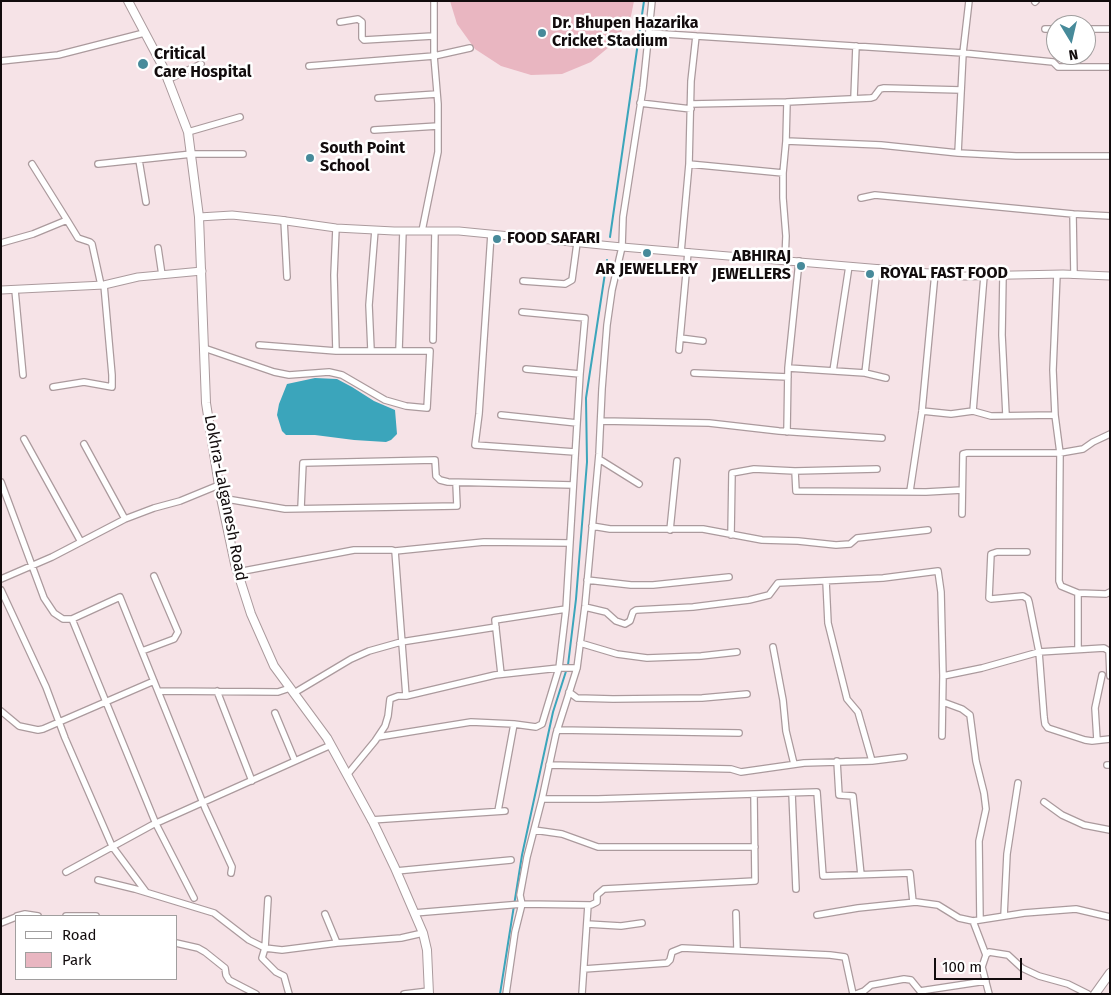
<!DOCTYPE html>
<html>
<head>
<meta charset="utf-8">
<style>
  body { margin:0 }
  #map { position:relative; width:1111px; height:995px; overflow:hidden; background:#f6e3e7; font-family:"Fira Sans",sans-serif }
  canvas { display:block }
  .frame { position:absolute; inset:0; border:2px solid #120c0d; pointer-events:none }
  .legend { position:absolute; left:15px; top:915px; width:162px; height:65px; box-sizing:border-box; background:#fff; border:1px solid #a09e9e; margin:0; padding:6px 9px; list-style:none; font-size:15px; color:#120c0d }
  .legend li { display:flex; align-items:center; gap:10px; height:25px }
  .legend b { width:25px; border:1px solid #a09e9e }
  .north { position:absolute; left:1046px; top:15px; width:50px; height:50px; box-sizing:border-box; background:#fff; border:1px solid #a09e9e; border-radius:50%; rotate:171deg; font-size:14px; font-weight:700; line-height:20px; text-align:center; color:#120c0d }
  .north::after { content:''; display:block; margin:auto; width:18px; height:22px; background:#478a9a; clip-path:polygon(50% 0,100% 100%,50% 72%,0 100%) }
  .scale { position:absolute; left:934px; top:958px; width:88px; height:22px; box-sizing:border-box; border:2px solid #120c0d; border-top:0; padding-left:6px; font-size:15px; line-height:18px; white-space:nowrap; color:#120c0d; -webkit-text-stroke:4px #fff; paint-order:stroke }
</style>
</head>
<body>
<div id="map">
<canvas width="1111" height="995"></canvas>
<div class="frame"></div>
<ul class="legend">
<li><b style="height:6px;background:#fff"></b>Road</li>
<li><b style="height:14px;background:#e9b6c1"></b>Park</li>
</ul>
<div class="north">N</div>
<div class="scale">100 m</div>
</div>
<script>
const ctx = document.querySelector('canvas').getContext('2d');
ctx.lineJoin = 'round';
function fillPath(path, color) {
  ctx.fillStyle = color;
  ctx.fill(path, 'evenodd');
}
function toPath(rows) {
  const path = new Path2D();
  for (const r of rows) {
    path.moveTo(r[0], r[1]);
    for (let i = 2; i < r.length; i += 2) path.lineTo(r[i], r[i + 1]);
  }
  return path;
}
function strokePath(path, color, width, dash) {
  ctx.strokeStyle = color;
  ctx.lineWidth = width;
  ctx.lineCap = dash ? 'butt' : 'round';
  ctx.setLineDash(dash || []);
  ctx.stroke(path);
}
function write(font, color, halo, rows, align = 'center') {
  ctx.font = font + ' "Fira Sans",sans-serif';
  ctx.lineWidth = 5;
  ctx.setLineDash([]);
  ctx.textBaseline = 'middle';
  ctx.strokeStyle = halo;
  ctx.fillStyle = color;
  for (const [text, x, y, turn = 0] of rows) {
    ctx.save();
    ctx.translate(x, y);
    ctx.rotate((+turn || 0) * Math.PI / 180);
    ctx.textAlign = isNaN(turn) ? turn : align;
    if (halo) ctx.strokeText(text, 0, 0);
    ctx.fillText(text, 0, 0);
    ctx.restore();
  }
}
const green = toPath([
  [450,1,634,1,631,16,615,42,591,62,562,74,531,75,501,66,475,49,457,24]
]);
const water = toPath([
  [315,378,337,379,352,387,374,401,395,410,397,434,391,440,386,442,354,440,315,435,286,435,282,431,277,415,279,404,287,384]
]);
const stream = toPath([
  [610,237,644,1],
  [500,994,522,855,553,712,568,665,576,599,587,462,586,398,607,260]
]);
const minor = toPath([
  [1035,2,1036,1],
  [340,22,358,19,362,22,362,38,364,40,433,36],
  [1045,29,1056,29],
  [1086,29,1110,29],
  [649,33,963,53,1053,62,1058,67,1110,67],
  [1,61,58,55,144,33],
  [309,66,434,56,470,48],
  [167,80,201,64],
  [378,98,437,94],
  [854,98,856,46],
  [787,102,871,98,874,97,880,89,884,88,961,90],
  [640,103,691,109],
  [691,104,787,102,786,141,881,145,958,153,1016,156,1110,156],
  [374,130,438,126],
  [188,132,240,117],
  [958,153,963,53,969,1],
  [139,160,146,202],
  [32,164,67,220],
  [98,164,192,154,243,154],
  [689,164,783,173,786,141],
  [783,173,783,198,786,236,785,260],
  [861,198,875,195,1073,214],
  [284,220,287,277],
  [336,228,334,275,336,351],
  [422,231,438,152,438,104,434,56,434,1],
  [491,234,479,414,475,445,575,452],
  [1,243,33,234,67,220,78,238,90,242,92,244,101,285],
  [158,248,162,275],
  [681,252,689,164,691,81,696,36],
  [1057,274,1053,370,1055,415,1060,453,1059,581,1061,586,1078,593,1106,594,1110,592],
  [1003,275,1002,335,1006,415],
  [1074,275,1073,214,1110,216],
  [523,281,565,284,572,280,577,243],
  [15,290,23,375],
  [522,312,585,318,580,374,566,609],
  [680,338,703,341],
  [433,340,435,231],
  [204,348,274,372,289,375,329,372,342,375,385,400,406,406,427,408,430,351,336,351,259,345],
  [371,350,369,305,375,230],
  [399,350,403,231],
  [679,350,688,252],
  [788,368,865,373,877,268],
  [526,369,580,374],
  [833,371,849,266],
  [694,373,788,377],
  [865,373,886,378],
  [53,387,84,382,112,387,112,375,104,285],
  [922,411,951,414,973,411,991,416,1055,415],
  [973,411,984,276],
  [501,415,577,423],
  [601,421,709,423,779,431,882,438],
  [787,432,788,368,799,261],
  [24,439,81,542],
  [84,444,125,519],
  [599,459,639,484],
  [795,471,796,491,926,492,962,490],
  [1,482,44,598,54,613,63,619,72,619,120,597,205,808,232,867,231,873],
  [910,491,922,411,935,273],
  [221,498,285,509,457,506,456,483],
  [301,508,303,463,435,460,436,476,440,480,448,482,573,485],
  [962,514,963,454,967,453,1060,453,1083,449,1093,442,1110,434],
  [592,526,610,529,703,529,762,540,798,541,836,545,850,544,857,538,928,530],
  [670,530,677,461],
  [731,535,732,473,754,469,795,471,877,469],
  [395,551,406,696],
  [1027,552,997,552,991,554,989,598,991,599,1023,596,1028,599,1029,602,1039,652,1044,717,1045,724,1048,728,1085,740,1092,741,1110,739],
  [238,572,354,550,392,550,395,551,484,542,570,543],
  [1,579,52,557,125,519,154,508,180,501,219,485],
  [587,580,631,585,653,585,729,577],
  [826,581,828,623,847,699,858,712,872,761,904,757],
  [1,590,46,687,65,738,112,846,146,892],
  [585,607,606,612,616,621,625,624,630,621,633,612,636,610,693,607,749,600,769,595,778,583,883,578,938,571,941,592,943,676],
  [72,619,156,824,194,898],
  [580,643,617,654,647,658,701,656,737,652],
  [773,647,783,700,786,731,794,764],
  [1078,649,1078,593],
  [142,651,174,639,178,632,154,576],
  [501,674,495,620,566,609,559,668,542,724,536,727,514,724],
  [159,691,278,692,290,688],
  [217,691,252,781],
  [569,692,577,698,613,699,702,698,747,694],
  [294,693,351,659,369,651,401,642,496,627],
  [943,702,962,709,970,715,976,761,984,793,986,809,979,841,980,920],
  [1,711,19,726,38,730,43,729,154,681],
  [275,713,295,761],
  [557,730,739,733],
  [942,736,943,676,982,668,1039,652,1104,648,1109,651,1110,676],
  [378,737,471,722,514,724,498,811],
  [1097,740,1095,708,1102,675],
  [837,761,839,795,853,796,861,875],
  [549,765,731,769,741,772,804,763,872,761],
  [1107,765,1110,765],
  [347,775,375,741,385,726,388,716,390,699,398,696,406,696,495,675,559,668,577,668],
  [792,793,796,889],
  [542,799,598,799,817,792,823,876,910,873,913,902],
  [1044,802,1062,815,1084,825,1110,830],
  [371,820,505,811],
  [534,830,562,834,598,847,755,847],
  [396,871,511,860],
  [66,872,152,825,331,745],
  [98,880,135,889,214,913,249,940,265,948,282,950,337,943,401,938,423,933],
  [268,899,265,948,262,958,276,972,284,976,289,994],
  [414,913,522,904,591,905,597,902,597,895,604,889,755,881,754,795],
  [736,913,737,950],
  [325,914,337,943],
  [817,915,858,908,916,902,938,905,959,918,973,921,1024,913,1076,909,1110,917],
  [17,916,25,914,38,916],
  [66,916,96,916],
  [1004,916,1007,854,1018,783],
  [973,921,986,955],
  [1,923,16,917],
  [587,924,621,926,642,923],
  [176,943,198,948,205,952,225,968,226,975,229,980,256,994],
  [584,969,667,963,670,960,672,952,682,948,830,955,845,957,853,994],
  [920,991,986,981],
  [404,994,429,991],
  [506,994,515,932,522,904,520,895,527,857,542,799,556,734,577,668,585,606,599,454,602,389,607,325,612,290,622,247,623,217,643,88,652,1],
  [582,994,588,905],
  [856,994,864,991,871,985,904,979,911,980,920,991,921,994],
  [989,994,982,967,986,955,989,952,1008,955,1022,968,1039,976,1068,984,1088,994]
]);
const tertiary = toPath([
  [199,217,232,215,279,220,336,228,394,231,459,231,622,247,965,276,1063,274,1110,276],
  [1,290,104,285,138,277,202,271]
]);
const secondary = toPath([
  [128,1,163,67,188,132,199,217,206,403,221,498,235,564,251,614,274,666,327,738,373,822,395,868,423,933,427,950,429,994],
  [1095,994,1110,973]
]);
const markers = [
  [542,33,5,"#478a9a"],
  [143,64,6,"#478a9a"],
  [310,158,5,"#478a9a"],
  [497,239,5,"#478a9a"],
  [647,253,5,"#478a9a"],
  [801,266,5,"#478a9a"],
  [870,274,5,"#478a9a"]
];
const poiNames = [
  ["Dr. Bhupen Hazarika",552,24],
  ["Cricket Stadium",552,42],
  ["Critical",154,55],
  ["Care Hospital",154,73],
  ["South Point",320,149],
  ["School",320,167],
  ["FOOD SAFARI",507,239],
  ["ABHIRAJ",791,257,"right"],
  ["JEWELLERS",791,275,"right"],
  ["AR JEWELLERY",647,270,"center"],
  ["ROYAL FAST FOOD",880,274]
];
const streetNames = [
  ["Lokhra-Lalganesh Road",225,498,79]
];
fillPath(green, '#e9b6c1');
fillPath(water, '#3ba5bb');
strokePath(stream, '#3ba5bb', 2);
strokePath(minor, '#ab9a9d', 8);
strokePath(tertiary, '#ab9a9d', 9);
strokePath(secondary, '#ab9a9d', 10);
strokePath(minor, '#fff', 5.5);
strokePath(tertiary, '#fff', 7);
strokePath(secondary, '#fff', 8);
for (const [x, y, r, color] of markers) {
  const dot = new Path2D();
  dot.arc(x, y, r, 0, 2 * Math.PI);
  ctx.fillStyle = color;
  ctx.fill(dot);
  strokePath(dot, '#fff', 2);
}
write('bold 16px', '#120c0d', '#fff', poiNames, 'left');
write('16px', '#120c0d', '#fff', streetNames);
</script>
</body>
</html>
